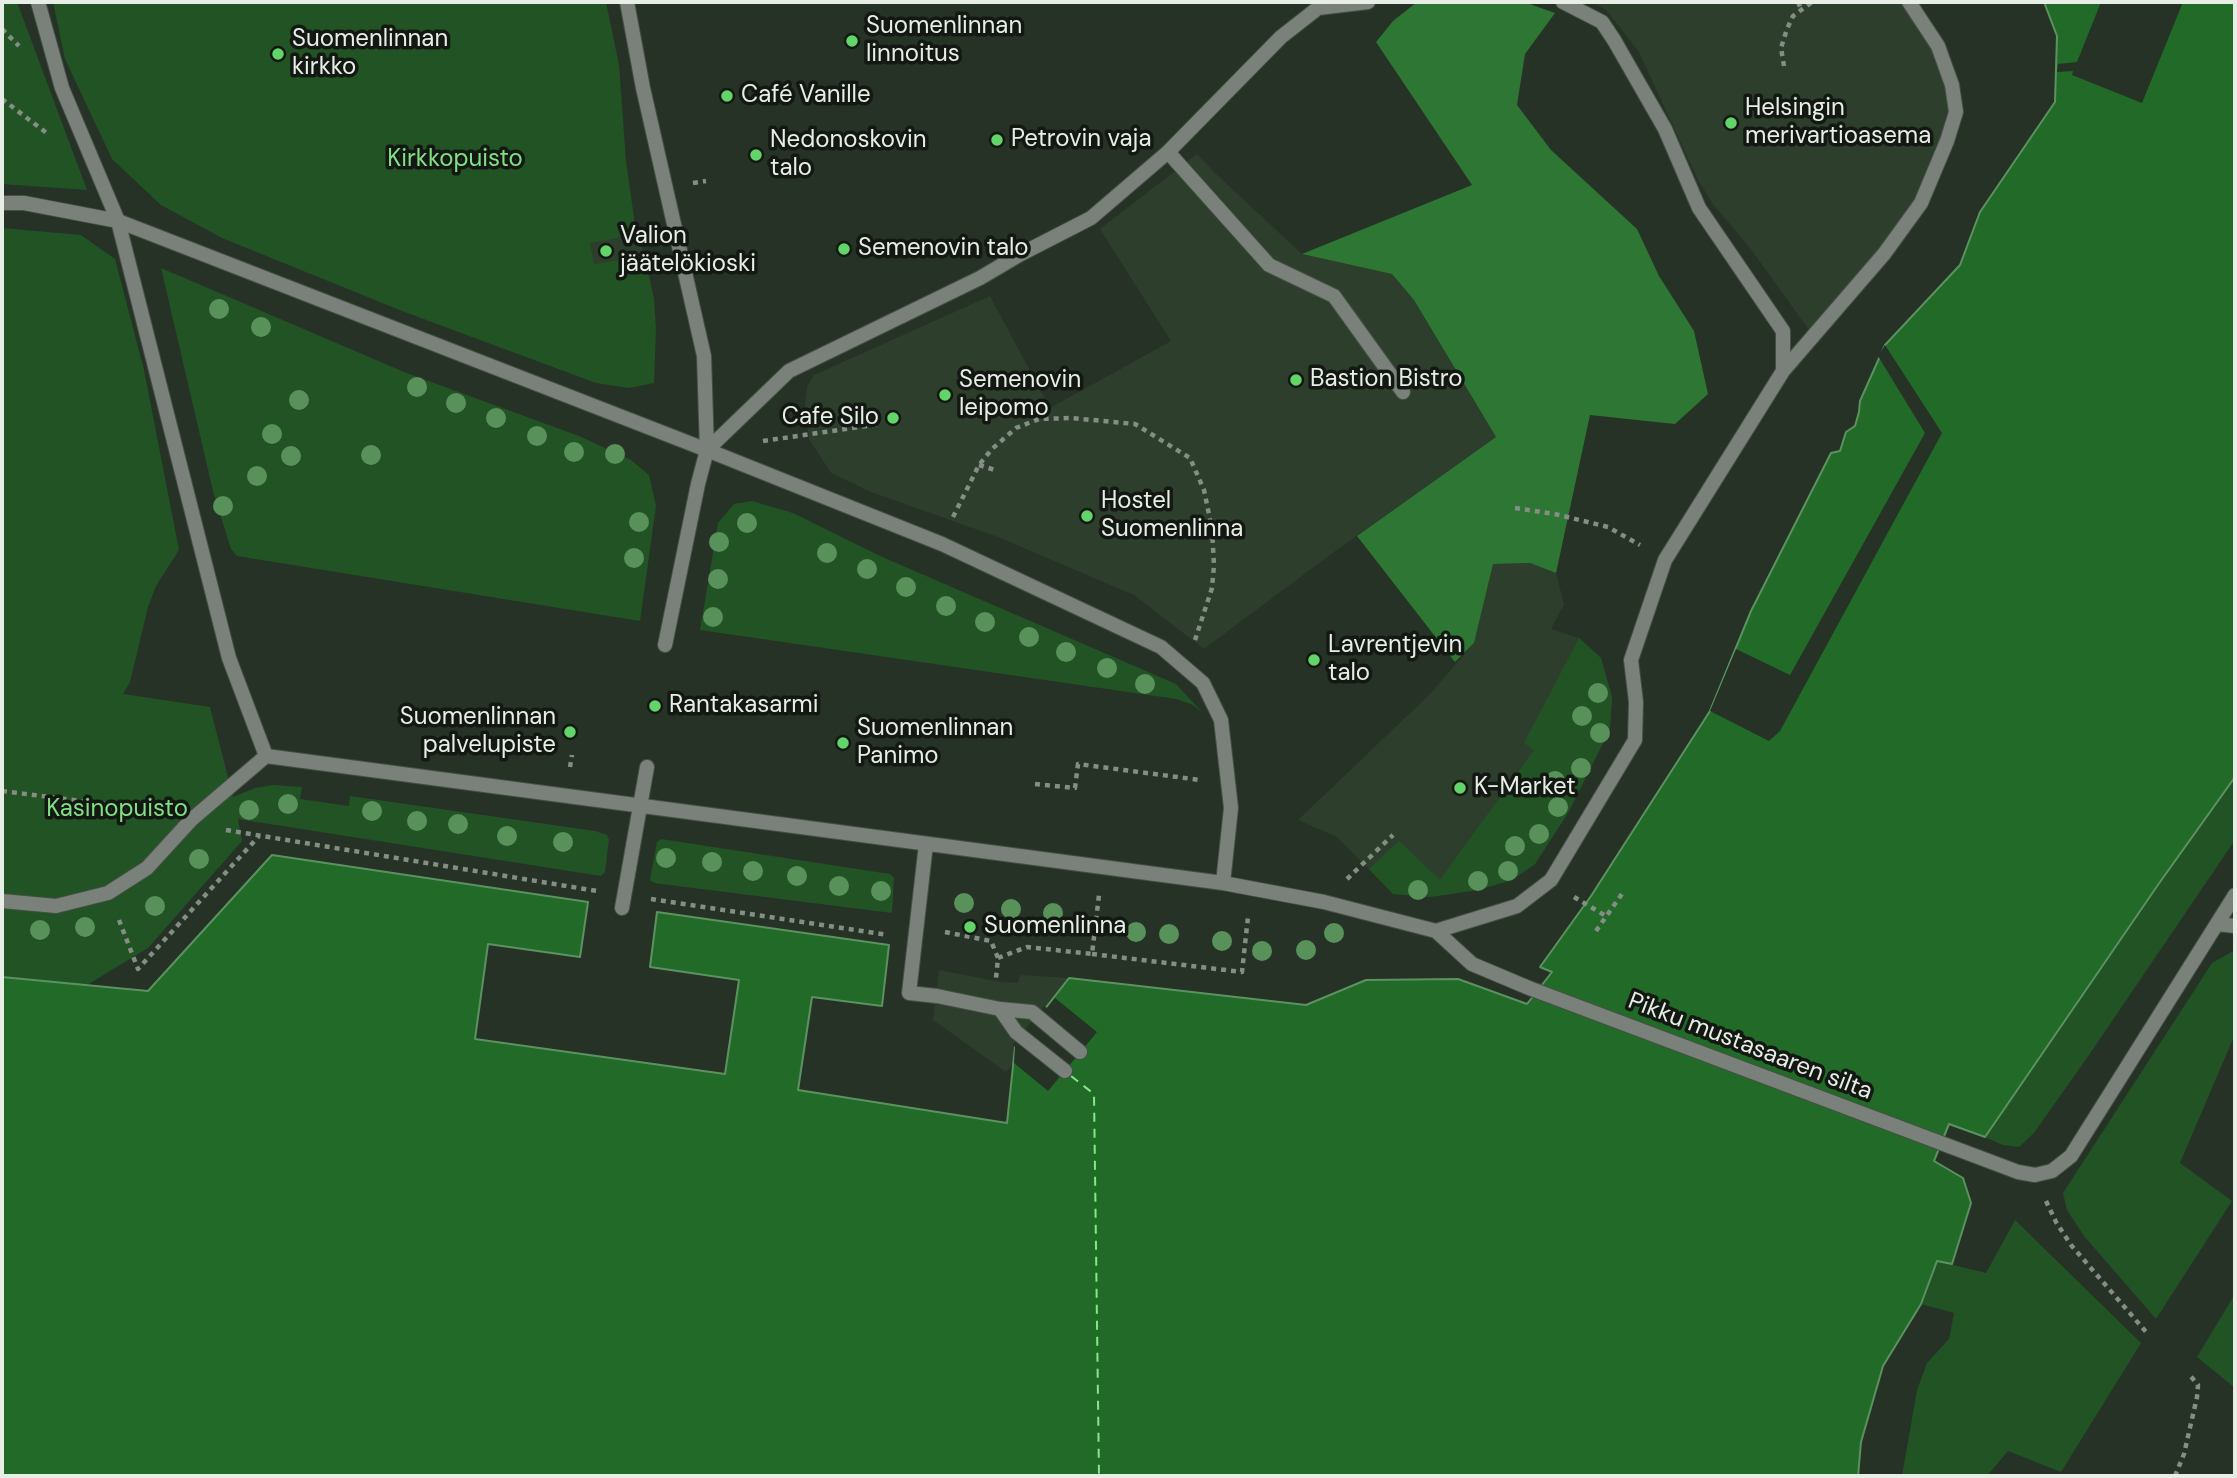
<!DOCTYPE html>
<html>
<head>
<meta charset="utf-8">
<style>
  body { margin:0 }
  #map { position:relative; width:2237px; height:1478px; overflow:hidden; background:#263226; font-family:"DM Sans",sans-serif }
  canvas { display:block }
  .frame { position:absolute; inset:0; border:4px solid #e6eee6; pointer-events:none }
</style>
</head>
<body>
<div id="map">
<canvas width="2237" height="1478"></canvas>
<div class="frame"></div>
</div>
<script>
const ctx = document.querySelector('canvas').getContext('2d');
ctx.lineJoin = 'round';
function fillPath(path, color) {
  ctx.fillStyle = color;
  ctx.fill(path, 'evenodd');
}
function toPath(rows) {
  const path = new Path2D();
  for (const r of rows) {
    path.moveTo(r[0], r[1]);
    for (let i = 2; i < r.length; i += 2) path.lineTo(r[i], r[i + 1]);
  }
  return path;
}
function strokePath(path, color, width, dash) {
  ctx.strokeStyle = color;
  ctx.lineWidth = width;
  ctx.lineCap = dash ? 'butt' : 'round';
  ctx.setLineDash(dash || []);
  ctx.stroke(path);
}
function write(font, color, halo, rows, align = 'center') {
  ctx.font = font + ' "DM Sans",sans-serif';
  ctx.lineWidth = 7;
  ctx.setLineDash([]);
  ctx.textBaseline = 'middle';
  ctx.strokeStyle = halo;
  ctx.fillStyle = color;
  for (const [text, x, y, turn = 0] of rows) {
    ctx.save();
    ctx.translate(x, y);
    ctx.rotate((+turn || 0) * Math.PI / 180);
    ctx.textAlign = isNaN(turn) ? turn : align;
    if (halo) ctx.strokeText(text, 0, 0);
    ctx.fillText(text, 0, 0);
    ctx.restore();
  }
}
const built = toPath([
  [1592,2,1909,2,1938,46,1956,112,1921,203,1809,330,1750,248,1712,203,1698,180,1639,52,1606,10],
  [1197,154,1216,174,1302,254,1392,274,1414,300,1496,437,1327,557,1204,649,1134,595,998,537,871,492,831,473,809,439,805,403,807,387,814,375,990,296,1050,408,1171,341,1100,229],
  [635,225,645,256,591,272,584,235],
  [1530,563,1556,573,1564,604,1551,629,1579,638,1601,658,1612,697,1610,729,1568,813,1535,864,1512,880,1478,890,1430,897,1393,894,1337,837,1298,820,1431,693,1474,643,1492,564],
  [939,970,995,981,1018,983,1020,975,1069,978,1014,1063,1006,1072,933,1020]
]);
const green = toPath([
  [2,2,17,2,87,190,2,184],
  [53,2,606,2,619,65,626,161,635,225,618,238,590,243,594,264,645,256,654,299,656,328,654,383,629,388,596,383,402,311,222,238,161,205,112,159,65,59],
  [2,228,81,235,115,259,144,370,179,550,156,586,148,607,130,682,123,694,210,707,233,797,255,788,273,785,302,787,300,799,349,806,350,796,595,831,607,835,609,840,605,872,601,876,238,819,242,841,148,948,87,985,2,977],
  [161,268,404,372,579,436,631,460,649,475,656,506,640,621,237,556,231,549,213,491],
  [752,501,793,513,880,556,1176,684,1203,713,1193,705,1176,699,700,630,718,523,734,504],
  [1579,638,1601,658,1612,697,1610,729,1568,813,1535,864,1512,880,1478,890,1430,897,1393,894,1369,869,1399,841,1440,880,1534,750,1524,743],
  [2235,775,2235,840,2089,1055,2034,1133,2019,1147,2003,1145,1985,1137],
  [661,839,890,874,894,878,892,913,654,883,650,880,657,842],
  [2235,950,2235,1034,2180,1163,2232,1201,2156,1319,2084,1236,2067,1210,2063,1193,2212,963],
  [2015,1220,2141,1343,2061,1472,2008,1451,1987,1476,1902,1476,1917,1390,1927,1363,1949,1339,1954,1313,1921,1304,1937,1261,1986,1273],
  [2235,1294,2235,1388,2197,1357]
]);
const forest = toPath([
  [1417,2,1524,2,1555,13,1525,54,1517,105,1551,150,1637,229,1659,276,1694,331,1708,394,1675,424,1590,415,1556,573,1530,563,1493,564,1474,643,1455,662,1357,536,1496,437,1414,300,1392,274,1302,254,1472,185,1376,42,1393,21]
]);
const water = toPath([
  [2044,2,2235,2,2235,777,2160,882,1985,1137,1949,1124,1934,1161,1963,1178,1971,1203,1952,1264,1937,1261,1921,1304,1883,1366,1861,1442,1858,1476,2,1476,2,977,148,991,272,855,588,902,580,957,488,944,475,1039,725,1074,739,980,650,967,657,912,889,945,882,1006,812,997,798,1090,1007,1123,1015,1047,1069,978,1306,1005,1366,980,1458,979,1527,1004,1552,972,1540,967,1591,896,1710,711,1751,611,1831,453,1840,451,1846,432,1855,426,1859,412,1860,401,1885,345,1960,265,1980,212,2055,102,2057,36,2044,2]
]);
const pier = toPath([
  [2101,2,2183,2,2142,103,2072,75,2073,71,2057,72,2058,64,2077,62],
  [1885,345,1942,433,1780,731,1769,741,1710,711,1736,649,1790,675,1925,433,1878,356],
  [1055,998,1097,1032,1048,1091,1014,1063,1015,1047,1013,1045,1044,1006,1047,1008]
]);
const ferry = toPath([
  [1071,1076,1094,1094,1099,1476]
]);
const path = toPath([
  [1798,2,1801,9],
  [2,29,19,46],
  [1784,66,1781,48,1787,29,1793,16,1812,2],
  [2,99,48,134],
  [693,183,706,181],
  [763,441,880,424],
  [979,465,998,471],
  [1515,508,1555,514,1608,527,1640,545],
  [953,517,979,465,992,449,1016,428,1039,419,1071,418,1135,424,1190,458,1204,490,1212,529,1214,565,1212,588,1195,640],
  [570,767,572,755],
  [1035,784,1075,788,1078,764,1200,780],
  [2,791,161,811],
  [226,830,597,891],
  [1347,879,1393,835],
  [1574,897,1606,916],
  [651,899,888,935],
  [119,920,138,969,259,836],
  [1596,931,1624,891],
  [945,932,991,941,998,958,996,978],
  [1092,954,1242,972,1248,917],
  [998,958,1027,947,1092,954,1099,895],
  [2046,1201,2056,1222,2071,1245,2147,1333],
  [2175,1476,2184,1454,2197,1397,2198,1385,2188,1373]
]);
const lane = toPath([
  [38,2,62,88,118,221,229,658,266,756],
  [627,2,643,88,704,356,707,450,698,484,665,645],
  [1168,152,1269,265,1334,296,1403,392],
  [2,203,24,203,118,221,707,450,942,544,1161,647,1203,683,1221,720,1231,808,1223,883,1324,902,1436,931,1472,964,1529,988,2018,1172,2035,1175,2052,1171,2071,1156,2235,895],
  [1783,371,1884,254,1921,203,1947,141,1956,112,1952,85,1938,46,1909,2],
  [707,450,789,371,980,278,1019,255,1091,218,1168,152,1281,37,1318,8,1368,2],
  [926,844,909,993,937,996,1000,1009,1016,1032,1065,1071],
  [2,901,56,906,108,893,147,868,191,820,266,756,1223,883],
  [622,908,647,767],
  [2217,924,2235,926],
  [1436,931,1517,906,1551,880,1635,740,1636,702,1631,660,1665,560,1783,371,1783,331,1699,208,1665,129,1614,40,1602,22,1563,2],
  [1000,1009,1032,1012,1080,1052]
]);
const trees = [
  [219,309],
  [261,327],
  [417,387],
  [299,400],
  [456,403],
  [496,418],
  [272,434],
  [537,436],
  [574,452],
  [615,454],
  [371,455],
  [291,456],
  [257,476],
  [223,506],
  [639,522],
  [747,523],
  [719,542],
  [827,553],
  [634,558],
  [867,569],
  [718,579],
  [906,587],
  [946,606],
  [713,617],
  [985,622],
  [1029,637],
  [1066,652],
  [1107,668],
  [1145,684],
  [1598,693],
  [1582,716],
  [1600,733],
  [1581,768],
  [1555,781],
  [288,804],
  [1558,807],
  [249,810],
  [372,811],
  [417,821],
  [458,824],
  [1539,834],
  [507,836],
  [563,842],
  [1515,846],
  [666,858],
  [199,859],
  [712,862],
  [753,871],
  [1508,871],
  [797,876],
  [1478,881],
  [839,886],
  [1418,890],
  [881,891],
  [964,903],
  [155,906],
  [1011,909],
  [1053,913],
  [85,927],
  [40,930],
  [1136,932],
  [1334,933],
  [1169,934],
  [1222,941],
  [1306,950],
  [1262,951]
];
const markers = [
  [852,41,7,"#63d469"],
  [278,54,7,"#63d469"],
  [727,96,7,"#63d469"],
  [1731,123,7,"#63d469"],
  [997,140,7,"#63d469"],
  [756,155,7,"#63d469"],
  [844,249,7,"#63d469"],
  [606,251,7,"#63d469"],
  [1296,380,7,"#63d469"],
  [945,395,7,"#63d469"],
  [893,418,7,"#63d469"],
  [1087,516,7,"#63d469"],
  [1314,660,7,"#63d469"],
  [655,706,7,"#63d469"],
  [570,732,7,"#63d469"],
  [843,743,7,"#63d469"],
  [1460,788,7,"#63d469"],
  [970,927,7,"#63d469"]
];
const poiNames = [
  ["Suomenlinnan",866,27],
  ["linnoitus",866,55],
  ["Suomenlinnan",292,40],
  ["kirkko",292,68],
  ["Café Vanille",741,96],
  ["Helsingin",1745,109],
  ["merivartioasema",1745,137],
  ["Petrovin vaja",1011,140],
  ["Nedonoskovin",770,141],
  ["talo",770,169],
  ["Valion",620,237],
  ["jäätelökioski",620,265],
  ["Semenovin talo",858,249],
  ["Bastion Bistro",1310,380],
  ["Semenovin",959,381],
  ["leipomo",959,409],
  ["Cafe Silo",879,418,"right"],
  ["Hostel",1101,502],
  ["Suomenlinna",1101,530],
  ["Lavrentjevin",1328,646],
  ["talo",1328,674],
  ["Rantakasarmi",669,706],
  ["Suomenlinnan",556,718,"right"],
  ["palvelupiste",556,746,"right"],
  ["Suomenlinnan",857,729],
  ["Panimo",857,757],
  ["K-Market",1474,788],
  ["Suomenlinna",984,927]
];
const parkNames = [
  ["Kirkkopuisto",455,160],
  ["Kasinopuisto",117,810]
];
const streetNames = [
  ["Pikku mustasaaren silta",1750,1047,21]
];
fillPath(built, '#2d3e2d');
fillPath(green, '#225324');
fillPath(forest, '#2e7633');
fillPath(water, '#216a28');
strokePath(water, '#5c9261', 2);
fillPath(pier, '#263226');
strokePath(ferry, '#87e58a', 2, [9, 7]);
strokePath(lane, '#455045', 16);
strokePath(path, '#848e84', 4.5, [5, 5]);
strokePath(lane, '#7a817a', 14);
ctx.fillStyle = '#58915a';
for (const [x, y] of trees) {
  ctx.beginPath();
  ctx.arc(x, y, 10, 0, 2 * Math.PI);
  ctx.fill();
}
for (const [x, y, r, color] of markers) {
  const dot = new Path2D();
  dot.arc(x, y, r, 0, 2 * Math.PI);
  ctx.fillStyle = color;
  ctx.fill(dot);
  strokePath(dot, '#131813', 2.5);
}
write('24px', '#e6eee6', '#131813', poiNames, 'left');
write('24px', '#81df84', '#131813', parkNames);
write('24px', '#e6eee6', '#131813', streetNames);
</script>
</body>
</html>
